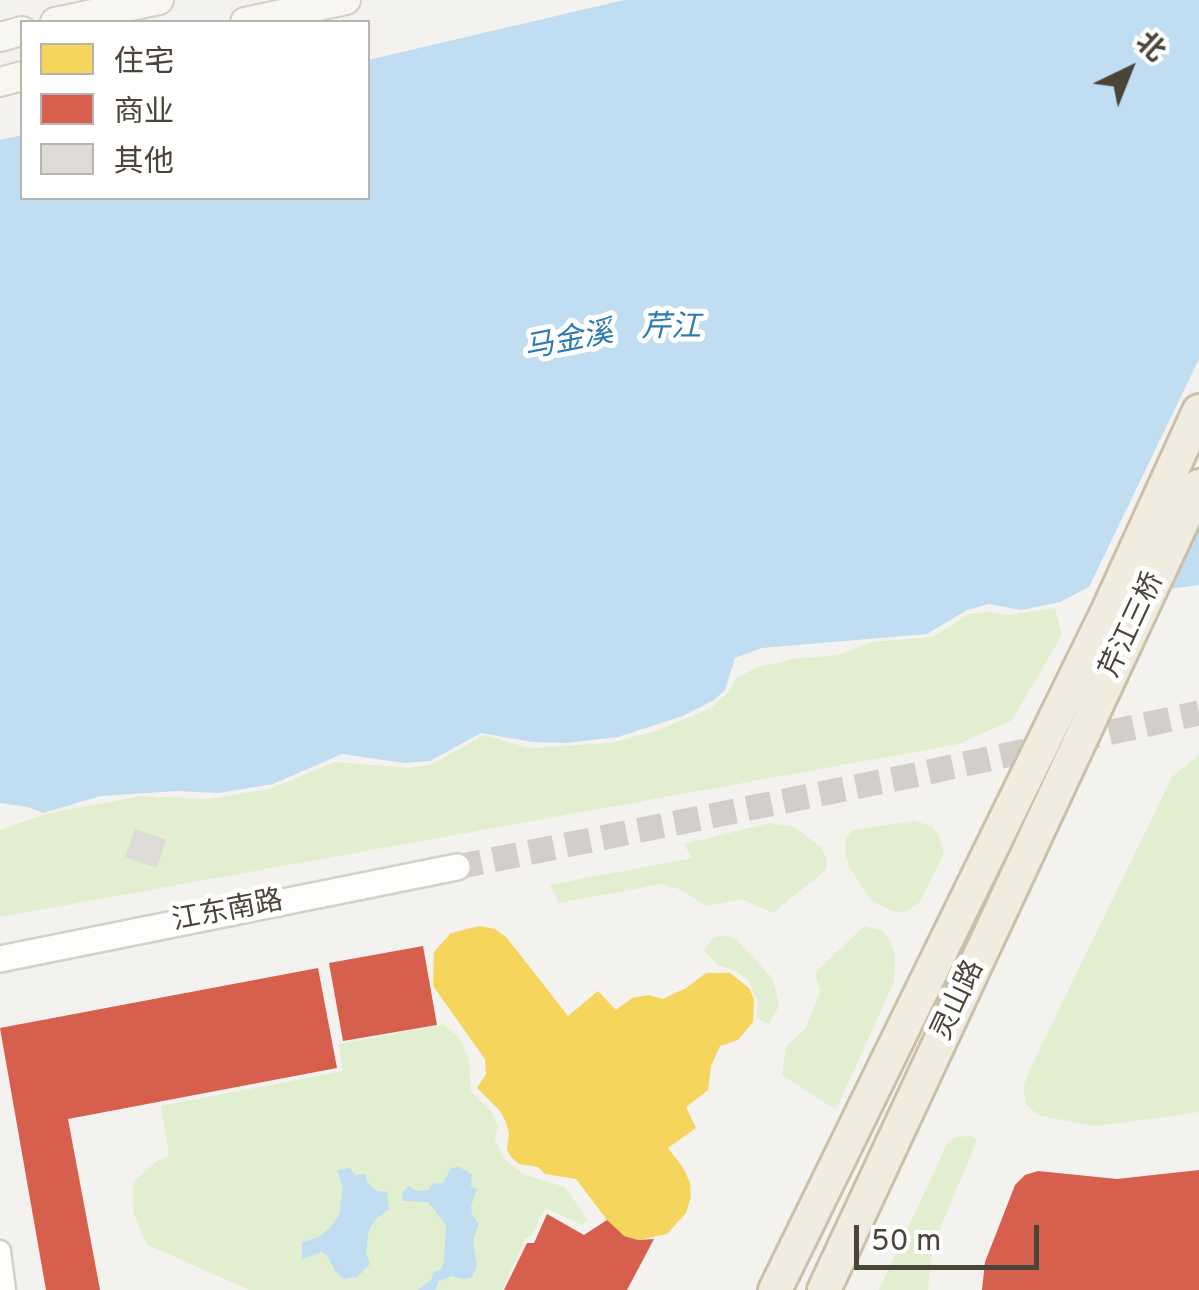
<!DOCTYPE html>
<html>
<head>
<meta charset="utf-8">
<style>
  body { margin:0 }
  #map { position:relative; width:1199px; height:1290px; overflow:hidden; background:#f4f2ee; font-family:Overpass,"Noto Sans SC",sans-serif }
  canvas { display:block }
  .legend { position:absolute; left:20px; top:20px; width:350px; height:180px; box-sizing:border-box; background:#fff; border:2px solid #b7b4b0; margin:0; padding:12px 18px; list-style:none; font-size:30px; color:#4b4439 }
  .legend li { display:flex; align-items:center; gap:20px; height:50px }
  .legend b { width:50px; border:2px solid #b7b4b0 }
  .north { position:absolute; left:1079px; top:20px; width:100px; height:100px; -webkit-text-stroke:8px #fff; paint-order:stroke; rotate:43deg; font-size:28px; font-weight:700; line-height:40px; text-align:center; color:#4b4439 }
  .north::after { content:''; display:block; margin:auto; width:35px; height:45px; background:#4b4439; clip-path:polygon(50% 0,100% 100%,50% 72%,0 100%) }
  .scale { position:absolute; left:854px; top:1225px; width:185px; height:45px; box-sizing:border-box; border:5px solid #4b4439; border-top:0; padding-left:12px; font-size:30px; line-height:35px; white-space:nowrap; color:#4b4439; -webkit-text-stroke:8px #fff; paint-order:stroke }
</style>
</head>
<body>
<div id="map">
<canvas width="1199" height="1290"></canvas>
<ul class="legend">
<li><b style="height:28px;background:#f6d55c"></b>住宅</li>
<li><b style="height:28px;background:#d6604d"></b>商业</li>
<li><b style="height:28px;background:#dedbd6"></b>其他</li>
</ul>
<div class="north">北</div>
<div class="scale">50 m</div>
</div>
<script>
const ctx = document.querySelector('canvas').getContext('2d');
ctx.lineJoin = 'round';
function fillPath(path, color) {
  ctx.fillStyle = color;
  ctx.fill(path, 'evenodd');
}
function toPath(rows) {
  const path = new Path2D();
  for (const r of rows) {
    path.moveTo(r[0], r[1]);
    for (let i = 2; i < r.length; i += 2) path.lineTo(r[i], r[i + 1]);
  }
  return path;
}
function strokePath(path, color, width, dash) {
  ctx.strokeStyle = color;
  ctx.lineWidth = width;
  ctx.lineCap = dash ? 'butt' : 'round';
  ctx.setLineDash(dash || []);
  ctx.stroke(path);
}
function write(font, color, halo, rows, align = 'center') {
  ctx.font = font + ' Overpass,"Noto Sans SC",sans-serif';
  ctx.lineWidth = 10;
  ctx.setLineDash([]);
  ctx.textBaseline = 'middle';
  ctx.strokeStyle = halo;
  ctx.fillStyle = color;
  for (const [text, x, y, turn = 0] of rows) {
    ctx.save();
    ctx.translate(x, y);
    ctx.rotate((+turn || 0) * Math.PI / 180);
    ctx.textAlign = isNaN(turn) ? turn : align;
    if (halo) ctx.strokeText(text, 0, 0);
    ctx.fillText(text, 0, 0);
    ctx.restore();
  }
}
const green = toPath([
  [1055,608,1062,635,1012,720,959,744,0,917,0,830,46,814,141,796,208,799,270,789,334,762,409,768,431,765,484,735,529,748,610,743,656,731,711,708,727,693,738,677,758,667,794,659,839,655,871,642,932,637,969,614,988,612,1011,615],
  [1199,755,1199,1112,1097,1126,1040,1116,1027,1106,1023,1087,1029,1071,1172,777],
  [914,821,932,826,939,836,944,854,920,902,904,912,892,911,874,902,865,892,849,866,845,853,846,837,853,830],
  [770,823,794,827,822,848,827,860,826,870,773,913,742,899,707,906,679,889,661,884,559,903,550,885,692,858,684,844],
  [864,926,882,930,889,939,895,954,894,982,836,1110,782,1075,786,1046,806,1028,820,992,815,973],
  [726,936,737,940,773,979,779,1006,769,1024,757,1018,758,1002,748,980,736,971,716,964,704,950,714,937],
  [444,1025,459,1037,469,1059,471,1092,492,1112,498,1126,495,1139,504,1159,523,1174,565,1187,588,1220,582,1225,545,1208,532,1235,525,1239,502,1290,249,1290,146,1244,133,1212,133,1182,156,1162,169,1156,161,1106,343,1071,339,1044],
  [972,1136,977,1140,932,1248,928,1290,879,1290,947,1144,955,1137]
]);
const water = toPath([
  [624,0,1199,0,1199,585,1170,589,1089,587,1060,602,1021,610,989,604,967,610,927,634,762,648,735,658,725,690,714,700,683,716,618,737,566,743,532,742,481,733,430,761,405,763,342,754,273,784,218,793,177,791,101,796,43,813,28,807,0,803,0,140,22,135,22,198,368,198,368,60],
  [459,1167,472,1174,471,1186,477,1189,471,1206,472,1215,479,1223,473,1241,477,1266,472,1277,464,1279,452,1276,439,1281,435,1290,418,1290,432,1279,433,1273,440,1270,444,1262,446,1225,428,1202,403,1201,402,1193,409,1186,416,1191,429,1190,432,1184,443,1183,451,1168],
  [350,1168,355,1175,366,1174,367,1182,377,1191,387,1192,389,1209,376,1219,369,1229,366,1252,370,1264,357,1277,344,1279,335,1271,327,1255,321,1252,302,1260,302,1242,317,1238,329,1229,339,1215,343,1187,337,1170]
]);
const pier = toPath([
  [1199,359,1199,530,1170,589,1089,587]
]);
const homes = toPath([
  [480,926,495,929,507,938,568,1016,598,991,616,1010,632,998,648,995,663,999,686,988,706,973,730,973,749,988,754,999,753,1022,738,1040,720,1046,711,1066,708,1090,686,1107,696,1128,668,1148,684,1169,690,1183,691,1197,686,1213,667,1234,638,1240,624,1236,613,1228,576,1179,545,1174,538,1167,519,1164,511,1157,507,1150,509,1134,506,1122,500,1111,477,1088,486,1074,485,1059,433,986,434,952,451,933]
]);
const shops = toPath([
  [423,946,437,1025,343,1041,329,963],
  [318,968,337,1068,68,1119,100,1290,46,1290,0,1028],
  [1199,1170,1199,1290,982,1290,985,1262,1015,1185,1025,1175,1038,1171,1117,1179],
  [547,1214,584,1235,607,1220,624,1236,638,1240,654,1239,627,1290,504,1290,527,1243,534,1243]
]);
const building = toPath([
  [135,829,166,840,157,868,125,857]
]);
const tertiaryTunnel = toPath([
  [457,867,919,774,1199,713]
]);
const minor = toPath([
  [0,1251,5,1290]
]);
const tertiary = toPath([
  [0,959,457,867]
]);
const secondary = toPath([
  [55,22,159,0],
  [245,22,346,0],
  [0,37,22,31],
  [0,82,22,76]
]);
const trunk = toPath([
  [775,1290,1109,608,1199,411],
  [824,1290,1199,486]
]);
const streetNames = [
  ["芹江三桥",1134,626,-65],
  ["江东南路",228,913,-11],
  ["灵山路",960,1001,-65]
];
const waterNames = [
  ["芹江",671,330],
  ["马金溪",569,343,-11]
];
fillPath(green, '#e1eecf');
fillPath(water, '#c0ddf1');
fillPath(pier, '#f4f2ee');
fillPath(homes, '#f6d55c');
fillPath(shops, '#d6604d');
fillPath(building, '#dedbd6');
strokePath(tertiaryTunnel, '#d2cfca', 25, [25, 12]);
strokePath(minor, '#d2d0cb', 25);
strokePath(tertiary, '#d2d0cb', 30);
strokePath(secondary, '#d3cfc5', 32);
strokePath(trunk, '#ccbfa9', 38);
strokePath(minor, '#fdfdfc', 20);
strokePath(tertiary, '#fdfdfc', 25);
strokePath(secondary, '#f7f6f1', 28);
strokePath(trunk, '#f0ece0', 32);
write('28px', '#4b4439', '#fff', streetNames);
write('italic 30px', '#2e7ab2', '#fff', waterNames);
</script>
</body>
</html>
